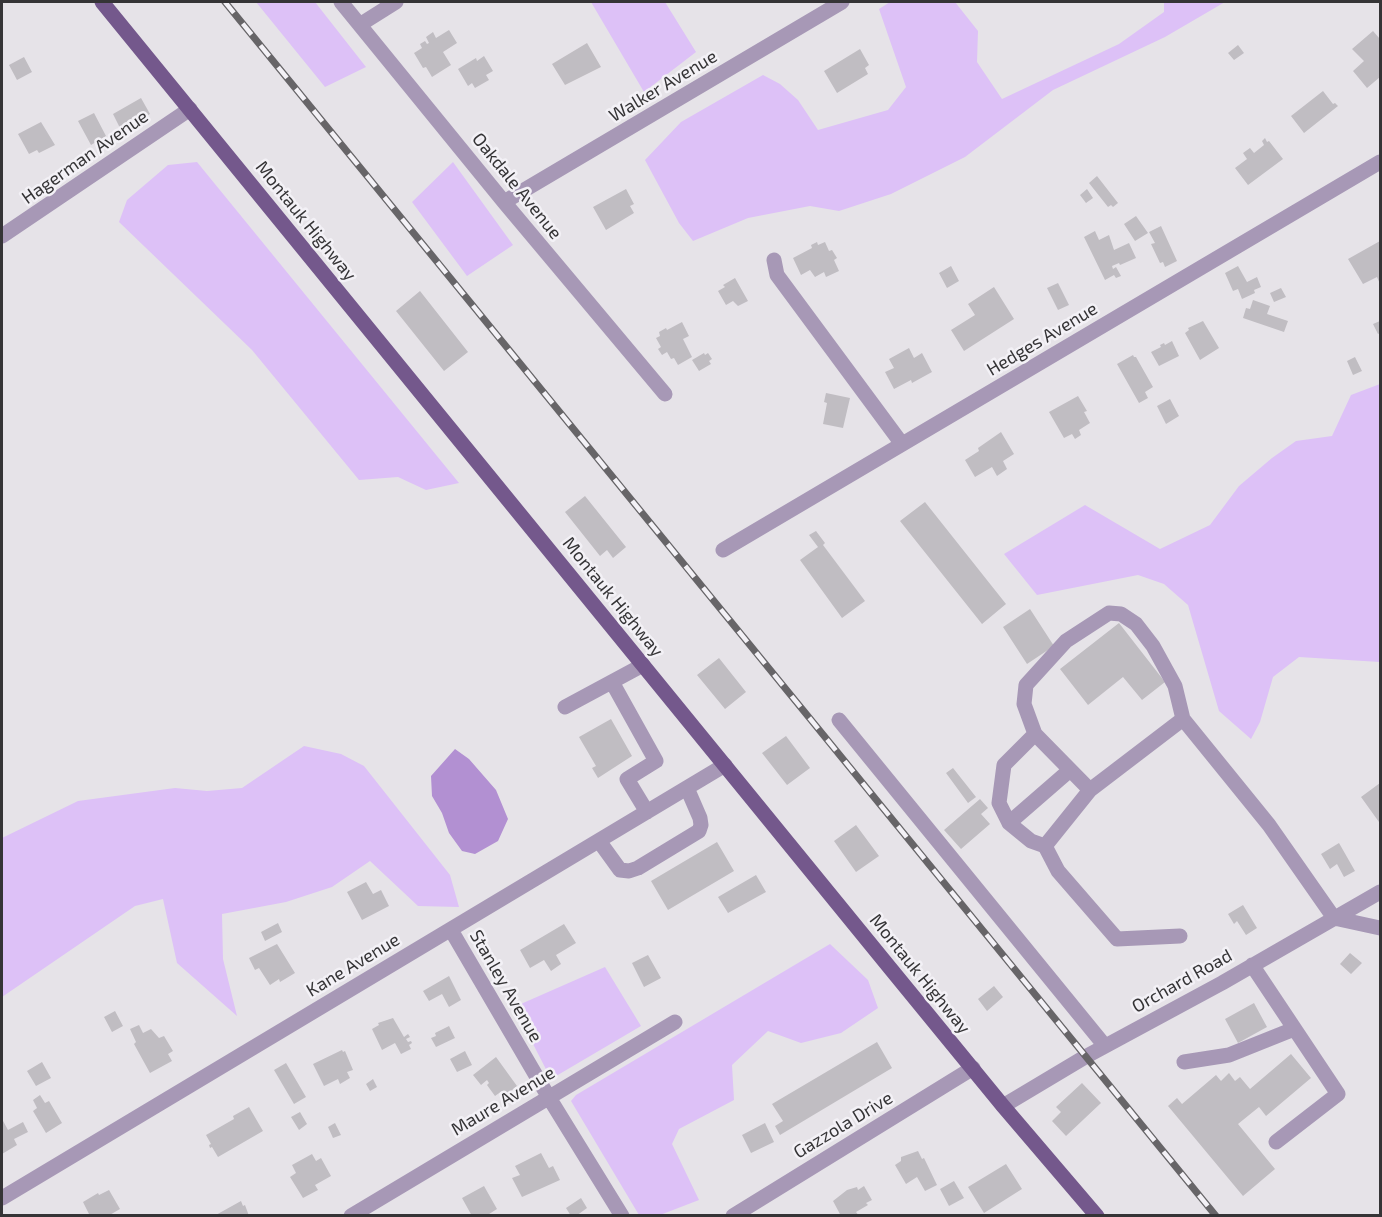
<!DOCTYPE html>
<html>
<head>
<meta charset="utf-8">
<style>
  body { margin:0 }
  #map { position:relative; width:1382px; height:1217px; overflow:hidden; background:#e6e3e8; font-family:"Exo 2",sans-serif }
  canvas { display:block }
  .frame { position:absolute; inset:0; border:3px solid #353436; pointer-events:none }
</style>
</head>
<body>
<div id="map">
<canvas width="1382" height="1217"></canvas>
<div class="frame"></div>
</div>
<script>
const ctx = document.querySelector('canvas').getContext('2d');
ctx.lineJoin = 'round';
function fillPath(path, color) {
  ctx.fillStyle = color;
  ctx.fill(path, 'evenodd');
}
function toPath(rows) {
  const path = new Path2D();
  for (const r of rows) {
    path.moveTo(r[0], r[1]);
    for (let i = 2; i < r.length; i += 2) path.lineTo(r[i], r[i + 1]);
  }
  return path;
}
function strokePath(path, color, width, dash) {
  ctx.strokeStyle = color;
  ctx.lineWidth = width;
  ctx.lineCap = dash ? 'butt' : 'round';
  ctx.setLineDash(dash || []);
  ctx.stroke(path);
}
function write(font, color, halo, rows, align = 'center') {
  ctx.font = font + ' "Exo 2",sans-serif';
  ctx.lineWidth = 5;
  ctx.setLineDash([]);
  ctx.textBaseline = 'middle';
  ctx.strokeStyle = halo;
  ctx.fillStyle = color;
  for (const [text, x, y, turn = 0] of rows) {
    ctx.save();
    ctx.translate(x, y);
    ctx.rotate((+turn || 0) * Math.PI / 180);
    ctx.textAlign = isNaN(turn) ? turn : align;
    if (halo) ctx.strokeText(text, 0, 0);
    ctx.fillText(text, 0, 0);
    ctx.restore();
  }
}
const green = toPath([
  [256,2,315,2,366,67,325,87],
  [591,2,665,2,696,52,644,92],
  [890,2,955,2,978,31,977,62,1002,99,1119,44,1164,12,1164,2,1225,2,1165,37,1053,90,965,157,891,194,839,211,810,206,748,218,693,241,679,223,645,160,681,122,763,75,780,84,798,100,818,130,888,110,906,87,879,9],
  [197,162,459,483,426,490,398,477,359,480,252,350,119,222,127,200,168,165],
  [453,162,513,245,467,276,412,202],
  [1380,384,1380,662,1299,657,1273,677,1260,722,1251,739,1219,711,1188,605,1164,584,1138,575,1037,595,1004,554,1085,505,1160,549,1210,525,1239,486,1272,458,1296,441,1332,436,1351,395],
  [304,746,341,754,364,766,450,875,459,907,418,906,370,861,332,887,286,902,222,914,223,959,237,1016,177,963,163,899,135,906,2,997,2,838,78,801,175,788,207,791,242,788],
  [830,944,868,980,878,1008,841,1033,801,1043,768,1031,732,1065,734,1100,679,1129,672,1144,699,1200,660,1215,639,1215,571,1101,576,1095],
  [605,967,641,1026,551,1079,514,1007]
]);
const water = toPath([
  [455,749,469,759,496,790,508,819,498,841,475,854,462,851,449,833,442,813,432,796,431,776]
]);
const building = toPath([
  [449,30,457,43,443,52,451,65,432,77,426,67,423,68,414,53,422,48,420,44,425,41,427,44,429,43,426,37,433,32,436,38],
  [1373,31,1380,39,1380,77,1367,88,1353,71,1364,61,1352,49],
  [587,43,601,67,565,85,552,64],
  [1238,45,1244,53,1234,60,1228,53],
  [860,49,869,65,865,68,868,74,837,93,824,71],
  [484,56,493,71,486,75,489,80,475,88,472,83,468,86,458,69,476,58,477,61],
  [24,57,32,72,17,80,9,65],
  [1323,91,1333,104,1335,103,1338,106,1304,133,1291,116],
  [141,98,150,114,121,130,113,114],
  [94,113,106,136,91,145,78,121],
  [41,122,55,145,39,153,37,150,29,154,18,134],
  [1265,138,1267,142,1269,141,1283,159,1248,185,1235,168,1247,159,1243,153,1250,148,1254,153,1264,145,1262,141],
  [1097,176,1118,203,1113,207,1111,205,1108,207,1089,183],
  [626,189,634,204,630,206,634,213,606,230,593,207],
  [1087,189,1093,198,1086,203,1080,195],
  [1136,216,1148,233,1135,241,1124,224],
  [1161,226,1177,261,1165,267,1163,262,1160,263,1151,244,1155,243,1149,232],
  [1095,231,1099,240,1109,235,1114,250,1129,243,1136,258,1120,265,1119,263,1112,266,1113,269,1116,267,1121,276,1116,278,1114,275,1105,280,1084,237],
  [1380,241,1380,284,1377,277,1363,284,1348,259],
  [817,242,818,245,825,242,829,251,832,250,837,258,834,260,839,271,826,277,824,272,815,277,810,270,801,275,793,258,812,248,811,245],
  [951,266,959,281,947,288,939,273],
  [1238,266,1247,282,1257,277,1261,287,1254,290,1255,293,1242,299,1238,289,1233,291,1225,273],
  [735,278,748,301,738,306,733,301,726,305,718,291,725,287,723,285],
  [1058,283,1069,305,1058,310,1047,288],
  [994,287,1014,319,964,351,951,330,975,315,968,304],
  [1281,288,1286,297,1274,302,1270,293],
  [420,291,468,352,444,371,396,311],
  [1253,300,1270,306,1267,314,1288,321,1284,332,1243,318,1246,308,1250,309],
  [1203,321,1219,348,1200,360,1185,333,1189,330,1188,328],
  [1380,321,1380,333,1378,334,1373,324],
  [682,322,689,336,683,339,692,357,678,365,674,358,671,359,667,352,662,355,658,349,661,347,656,338,660,336,659,332,666,328,667,330],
  [1172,341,1179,356,1159,366,1151,352,1161,347,1160,345,1164,343,1165,345],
  [909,348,914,358,922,353,932,372,912,383,911,380,894,389,885,372,894,368,889,359],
  [704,353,705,355,708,353,712,359,709,361,711,364,699,371,692,360],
  [1133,355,1134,357,1136,357,1153,387,1145,392,1148,398,1139,403,1117,364],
  [1355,357,1362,371,1353,375,1347,361],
  [826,393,850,398,843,428,823,424,827,403,824,402],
  [1078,396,1087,411,1084,412,1090,423,1079,430,1081,435,1075,439,1072,434,1064,438,1049,412],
  [1170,399,1179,416,1166,424,1157,406],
  [1001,432,1014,454,1003,461,1007,469,997,476,992,467,975,477,965,460,979,451,978,448],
  [585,496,626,547,613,558,607,550,600,556,565,512],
  [925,502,1006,604,982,624,900,521],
  [816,531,825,543,823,545,865,601,842,618,800,560,818,547,809,535],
  [1030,609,1054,646,1027,664,1003,627],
  [1119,623,1165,682,1142,700,1123,677,1088,705,1060,669],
  [719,658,746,692,725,709,697,675],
  [611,719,632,756,598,778,592,768,596,766,579,737],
  [786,736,810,768,787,785,762,753],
  [953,768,976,797,968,803,946,773],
  [1380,783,1380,821,1379,822,1361,797],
  [980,799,988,808,981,814,990,824,961,849,944,830],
  [856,825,879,856,856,872,834,841],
  [717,842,734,871,668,910,651,881],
  [1339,843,1355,871,1344,877,1337,864,1330,869,1321,854],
  [756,875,766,892,728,913,718,897],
  [366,882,373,894,381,890,389,906,362,920,347,892],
  [1243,905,1257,928,1246,935,1237,921,1234,924,1228,914],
  [278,923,282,932,265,941,261,932],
  [564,924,576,943,556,955,561,964,551,971,544,960,530,968,520,950],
  [277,944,295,973,280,982,279,979,270,985,259,968,255,970,249,958],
  [1350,953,1362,963,1351,974,1340,964],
  [648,955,661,978,644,987,632,963],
  [449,976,461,1000,449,1007,442,994,429,1001,423,991],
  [994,986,1003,997,987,1011,978,999],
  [1254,1003,1267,1027,1238,1043,1225,1019],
  [115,1011,123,1026,112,1032,104,1017],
  [393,1018,404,1037,408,1034,410,1037,406,1039,408,1042,411,1041,412,1043,409,1045,411,1049,401,1054,395,1043,382,1050,372,1029,379,1025,378,1023],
  [139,1025,143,1033,151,1029,159,1038,164,1036,173,1051,168,1054,172,1061,150,1073,134,1044,136,1042,130,1029],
  [449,1026,455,1038,436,1047,431,1038,436,1036,435,1033],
  [877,1042,892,1068,780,1135,775,1126,783,1121,772,1104],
  [342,1050,343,1052,345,1051,353,1070,347,1072,350,1078,340,1084,338,1079,324,1086,313,1064],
  [465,1051,472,1065,457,1072,450,1059],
  [1291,1054,1311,1078,1266,1116,1259,1107,1238,1124,1275,1169,1243,1196,1168,1106,1177,1098,1182,1104,1216,1075,1221,1081,1229,1073,1235,1081,1240,1077,1250,1089],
  [496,1057,517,1086,506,1095,502,1091,495,1096,487,1085,489,1083,487,1080,481,1085,473,1075],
  [42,1062,51,1078,36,1086,27,1071],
  [286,1063,306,1097,294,1104,274,1070],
  [373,1079,377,1087,370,1091,366,1084],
  [1082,1083,1101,1103,1066,1136,1052,1121,1061,1112,1056,1107],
  [40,1095,45,1103,49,1101,62,1123,46,1133,33,1111,37,1108,33,1100],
  [249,1107,263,1131,218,1157,212,1147,210,1148,209,1145,211,1144,206,1135,234,1119,233,1116],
  [300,1112,307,1124,299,1130,291,1117],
  [2,1119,8,1130,23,1122,28,1132,14,1139,17,1145,2,1154],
  [335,1123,341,1135,333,1138,328,1127],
  [765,1123,774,1142,751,1153,742,1135],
  [918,1151,922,1159,924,1158,937,1185,925,1191,917,1177,906,1184,895,1165,901,1161,901,1157],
  [541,1153,549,1168,553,1166,560,1180,522,1197,512,1178,520,1175,515,1166],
  [312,1154,316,1161,321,1158,331,1176,315,1185,318,1190,303,1198,290,1177,296,1173,292,1165],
  [1006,1164,1022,1189,984,1213,968,1187],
  [954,1181,964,1198,949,1206,940,1189],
  [484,1186,497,1209,486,1216,472,1216,462,1198],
  [864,1186,872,1200,866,1203,868,1205,856,1212,859,1216,841,1216,833,1201,847,1190,857,1187,858,1190],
  [109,1190,120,1209,108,1216,90,1216,83,1202,98,1193,99,1195],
  [581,1198,587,1208,576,1216,571,1216,566,1208],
  [241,1201,243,1206,245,1205,249,1216,214,1216]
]);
const minor = toPath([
  [341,2,504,202,665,394],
  [361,24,396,2],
  [504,202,842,2],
  [2,236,190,109],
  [774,260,777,275,902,444],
  [723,550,1380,162],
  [612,682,656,761,627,779,647,812],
  [565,707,643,665],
  [1183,719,1090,790,1035,734,1024,704,1026,685,1066,641,1109,613,1121,614,1136,624,1153,646,1175,686,1183,719,1269,825,1334,918,1380,928],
  [839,720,1105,1046],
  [1035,734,1004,765,999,803,1009,823,1031,841,1045,846],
  [1090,790,1045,846,1058,871,1117,939,1180,936],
  [1009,823,1070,770],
  [599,841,620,870,629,871,638,868,699,831,701,825,700,818,687,788],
  [451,930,548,1096,622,1216],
  [1252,965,1338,1094,1276,1142],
  [1184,1062,1229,1055,1294,1029],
  [1003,1106,1085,1057,1222,983,1380,892],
  [2,1198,725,765],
  [351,1216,675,1022],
  [733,1216,973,1068]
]);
const major = toPath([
  [102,2,890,968,1003,1106,1097,1216]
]);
const rail = toPath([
  [225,2,1216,1216]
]);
const streetNames = [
  ["Walker Avenue",663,86,-31],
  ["Hagerman Avenue",85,157,-35],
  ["Oakdale Avenue",517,186,51],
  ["Montauk Highway",306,221,51],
  ["Hedges Avenue",1042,339,-31],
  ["Montauk Highway",613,597,51],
  ["Kane Avenue",353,965,-31],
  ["Montauk Highway",920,974,51],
  ["Orchard Road",1182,981,-29],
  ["Stanley Avenue",506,986,60],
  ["Maure Avenue",503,1101,-31],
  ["Gazzola Drive",843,1125,-31]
];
fillPath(green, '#ddc1f7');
fillPath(water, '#b290d2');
fillPath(building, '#c0bdc2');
strokePath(minor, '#a798b6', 15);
strokePath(major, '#74588c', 15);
strokePath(rail, '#676568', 7);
strokePath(rail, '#f3f1f6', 4.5, [14]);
write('18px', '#353436', '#f3f1f6', streetNames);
</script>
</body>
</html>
